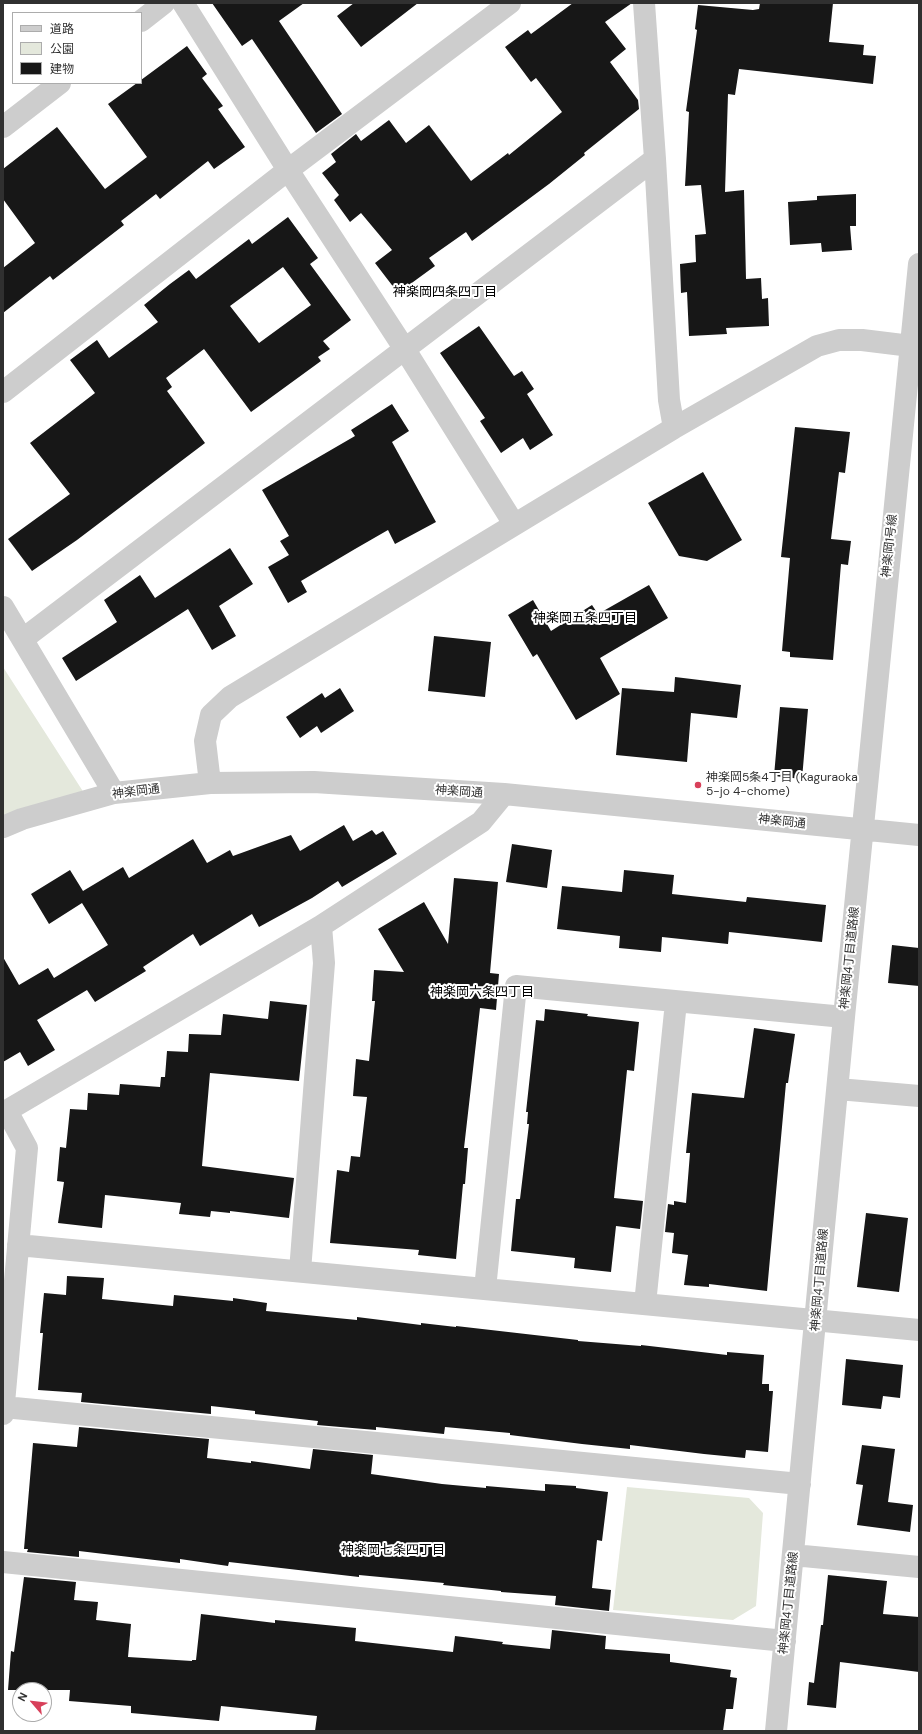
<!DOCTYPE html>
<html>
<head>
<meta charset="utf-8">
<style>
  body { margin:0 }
  #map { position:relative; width:922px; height:1734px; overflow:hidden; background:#fff; font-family:"DM Sans","Noto Sans JP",sans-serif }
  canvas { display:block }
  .frame { position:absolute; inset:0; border:4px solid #303030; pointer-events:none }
  .legend { position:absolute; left:12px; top:12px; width:130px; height:72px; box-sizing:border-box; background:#fff; border:1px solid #acacac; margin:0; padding:5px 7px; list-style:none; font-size:12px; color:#303030 }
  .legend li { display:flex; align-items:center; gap:8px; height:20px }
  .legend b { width:20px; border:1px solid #acacac }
  .north { position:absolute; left:12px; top:1682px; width:40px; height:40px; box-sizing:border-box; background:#fff; border:1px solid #acacac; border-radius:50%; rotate:298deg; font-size:11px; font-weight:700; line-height:16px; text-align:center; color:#303030 }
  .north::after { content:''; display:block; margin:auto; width:14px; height:18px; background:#d8405a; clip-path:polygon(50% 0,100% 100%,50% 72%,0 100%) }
</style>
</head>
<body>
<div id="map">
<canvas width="922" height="1734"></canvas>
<div class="frame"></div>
<ul class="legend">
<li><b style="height:5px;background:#cdcdcd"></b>道路</li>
<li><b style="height:11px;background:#e4e8dc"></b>公園</li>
<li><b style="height:11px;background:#171717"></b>建物</li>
</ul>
<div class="north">N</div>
</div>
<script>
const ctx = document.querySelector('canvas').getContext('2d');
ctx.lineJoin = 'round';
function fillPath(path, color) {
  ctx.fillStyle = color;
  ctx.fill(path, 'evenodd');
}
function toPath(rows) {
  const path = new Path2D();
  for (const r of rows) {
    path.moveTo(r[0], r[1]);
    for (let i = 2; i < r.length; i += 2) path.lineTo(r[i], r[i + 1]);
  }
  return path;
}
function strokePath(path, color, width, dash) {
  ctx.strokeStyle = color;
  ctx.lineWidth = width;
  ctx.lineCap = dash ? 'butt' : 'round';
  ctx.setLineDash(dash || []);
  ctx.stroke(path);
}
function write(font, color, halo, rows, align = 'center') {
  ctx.font = font + ' "DM Sans","Noto Sans JP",sans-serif';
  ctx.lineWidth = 4;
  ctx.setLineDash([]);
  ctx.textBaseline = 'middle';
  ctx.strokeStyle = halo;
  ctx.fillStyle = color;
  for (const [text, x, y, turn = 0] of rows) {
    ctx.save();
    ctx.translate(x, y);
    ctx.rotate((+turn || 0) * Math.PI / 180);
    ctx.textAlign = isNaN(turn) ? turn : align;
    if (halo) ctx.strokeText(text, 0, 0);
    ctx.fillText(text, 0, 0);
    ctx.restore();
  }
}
const green = toPath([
  [3,667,84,793,3,816],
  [627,1487,749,1498,763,1513,756,1606,733,1620,613,1610]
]);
const building = toPath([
  [212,3,304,3,279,21,342,114,316,133,252,39,242,46],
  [354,3,418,3,361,47,337,16],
  [573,3,632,3,605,22,626,49,610,62,638,100,639,109,584,153,585,155,549,184,472,241,466,232,429,258,435,266,398,293,375,263,392,250,361,213,350,222,334,200,339,195,322,173,336,162,331,154,356,134,361,141,389,120,406,143,429,125,471,181,508,153,509,155,562,112,536,78,531,82,505,47,528,30,531,34],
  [760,3,833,3,829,42,864,45,863,55,876,56,873,84,739,69,735,95,728,94,725,192,744,190,746,279,761,278,762,299,768,298,769,326,726,328,727,334,689,336,687,292,681,293,680,264,696,262,695,235,706,234,701,185,685,186,689,112,686,111,697,30,695,29,698,5,753,10,759,9],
  [187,46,207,74,202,78,223,106,218,109,245,147,214,169,208,161,160,199,156,194,121,221,124,225,53,280,50,276,3,313,3,268,35,243,3,199,3,169,57,127,105,189,147,157,108,104,137,83,141,83,141,80],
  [856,194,856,226,850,226,852,250,822,252,821,243,790,245,788,202,817,200,817,196],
  [288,217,318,258,310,264,351,320,323,341,330,349,318,357,321,361,251,412,204,349,166,378,172,387,167,391,205,443,77,540,32,571,8,539,70,494,30,443,95,393,70,360,97,340,109,358,158,322,144,305,170,284,189,270,196,279,249,239,252,244],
  [283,267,311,305,259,343,230,306],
  [479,326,514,376,522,371,534,389,527,394,553,435,530,450,523,438,501,453,480,421,485,418,440,353],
  [392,404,409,431,392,442,436,522,395,544,388,530,355,549,301,581,307,592,288,603,268,567,289,555,280,541,289,536,262,490,355,436,351,430],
  [795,427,850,432,845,473,839,472,831,539,851,541,848,565,841,564,833,660,790,657,790,652,782,651,790,558,781,557],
  [703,472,742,540,707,561,679,556,648,503],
  [230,548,253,584,219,606,236,636,212,650,188,609,76,681,62,658,117,622,104,600,140,575,155,598],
  [649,585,668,618,600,658,620,694,576,720,537,654,533,657,508,615,533,600,551,631,592,605,598,614],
  [434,636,491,642,485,697,428,691],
  [675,677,741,685,737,718,691,713,687,762,616,755,622,688,674,692],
  [340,688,354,711,321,733,317,726,300,738,286,717,322,693,325,698],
  [780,707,808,709,802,779,774,776],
  [344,825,353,841,372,830,376,835,383,831,397,854,342,887,338,881,312,898,259,927,252,914,200,946,193,934,143,967,146,971,95,1002,87,990,37,1020,55,1050,28,1066,20,1052,3,1062,3,957,19,985,48,968,54,978,108,945,82,903,49,924,31,894,70,870,83,891,123,867,129,878,193,839,207,863,230,850,233,856,291,835,300,851],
  [512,844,552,850,547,888,506,882],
  [624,870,674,875,672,894,746,902,747,897,826,905,822,942,729,932,728,944,662,937,661,952,619,948,620,936,557,929,562,886,622,892],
  [454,878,498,882,490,973,499,974,496,1010,480,1008,464,1148,468,1148,465,1184,463,1184,456,1259,418,1255,419,1250,330,1243,337,1170,349,1172,351,1156,360,1157,367,1097,353,1096,356,1059,369,1061,375,1001,372,1001,374,970,404,972,378,929,424,902,448,944],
  [892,945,919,948,919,986,888,983],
  [270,1001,307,1005,299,1081,210,1073,202,1166,294,1178,289,1218,230,1211,230,1213,211,1211,210,1217,179,1214,181,1203,105,1195,102,1228,58,1223,64,1182,57,1181,60,1147,66,1148,70,1109,87,1110,88,1093,119,1095,120,1084,160,1087,161,1077,165,1077,167,1051,188,1052,189,1034,221,1035,223,1014,268,1019],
  [545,1009,588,1014,587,1016,639,1022,634,1071,627,1070,614,1198,643,1201,640,1229,616,1226,611,1272,574,1268,575,1258,511,1251,516,1199,520,1199,529,1124,527,1124,528,1112,526,1112,536,1020,544,1021],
  [754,1028,795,1034,788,1083,786,1083,767,1291,709,1284,709,1287,684,1285,688,1255,672,1253,674,1233,665,1232,668,1204,674,1205,674,1201,686,1203,690,1153,686,1153,692,1093,744,1098],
  [866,1213,908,1218,899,1292,857,1287],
  [67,1276,104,1278,102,1299,173,1306,174,1295,233,1301,233,1298,267,1303,266,1311,357,1320,357,1317,421,1325,421,1323,456,1327,456,1326,578,1340,578,1341,641,1346,641,1345,727,1355,727,1352,764,1355,762,1384,769,1384,769,1391,773,1391,768,1452,746,1450,745,1458,704,1454,630,1445,630,1449,582,1444,510,1435,510,1433,445,1427,444,1434,376,1427,376,1430,317,1425,318,1421,255,1414,255,1411,211,1406,211,1414,81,1402,82,1393,38,1390,43,1333,40,1333,44,1293,66,1295],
  [846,1359,903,1365,900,1398,883,1396,881,1409,842,1405],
  [79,1427,209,1439,207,1458,251,1463,251,1461,310,1469,313,1449,373,1455,371,1474,442,1484,486,1488,486,1486,545,1491,545,1484,576,1486,576,1488,608,1492,602,1541,597,1540,592,1588,611,1590,609,1611,555,1605,556,1596,501,1592,501,1591,443,1585,444,1583,359,1575,359,1577,229,1562,228,1566,180,1559,180,1563,79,1551,79,1557,27,1552,28,1549,24,1549,33,1443,77,1447],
  [862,1445,895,1449,888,1502,913,1505,910,1532,857,1525,863,1485,856,1484],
  [828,1575,887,1581,883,1614,919,1617,919,1672,840,1662,836,1708,807,1705,809,1682,814,1683,821,1625,823,1625],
  [24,1577,76,1582,74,1600,98,1602,96,1620,131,1624,128,1657,192,1661,192,1660,196,1660,201,1614,275,1623,275,1620,356,1628,355,1641,453,1652,455,1636,503,1642,502,1644,550,1649,552,1630,606,1636,605,1649,670,1654,670,1662,731,1670,730,1677,737,1678,733,1709,726,1709,723,1731,315,1731,317,1716,221,1706,219,1721,131,1713,131,1706,69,1701,70,1690,8,1690,11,1651,14,1652]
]);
const minor = toPath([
  [183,3,288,170,404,348,514,524],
  [644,3,655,159,669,400,674,428],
  [141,21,164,3],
  [3,127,60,83],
  [3,392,288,170,510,3],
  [3,607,114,793],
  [23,639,655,159],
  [210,783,205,741,211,715,230,697,674,428,817,346,839,340,862,340,919,347],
  [3,827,22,819,114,793,210,783,314,782,504,794,919,835],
  [838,1089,919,1096],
  [3,1113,321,926,481,822,504,794],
  [18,1245,919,1330],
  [300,1271,324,963,321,926],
  [485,1289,516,986,844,1017],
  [645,1304,676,1002],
  [4,1407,800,1484],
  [3,1414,27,1148,7,1111],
  [793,1555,919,1567],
  [3,1562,785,1641],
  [776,1731,844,1017,919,264]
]);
const markers = [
  [698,785,4,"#d8405a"]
];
const streetNames = [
  ["神楽岡1号線",890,546,-84],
  ["神楽岡通",136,792,-7],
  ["神楽岡通",459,792,4],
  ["神楽岡通",782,822,6],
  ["神楽岡4丁目道路線",850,958,-84],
  ["神楽岡4丁目道路線",820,1280,-85],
  ["神楽岡4丁目道路線",789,1603,-84]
];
const poiNames = [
  ["神楽岡5条4丁目 (Kaguraoka",706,778],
  ["5-jo 4-chome)",706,792]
];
const neighbourhoodNames = [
  ["神楽岡四条四丁目",445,293],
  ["神楽岡五条四丁目",585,619],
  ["神楽岡六条四丁目",482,993],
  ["神楽岡七条四丁目",393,1551]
];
fillPath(green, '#e4e8dc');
fillPath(building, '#171717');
strokePath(minor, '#cdcdcd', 22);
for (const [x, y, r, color] of markers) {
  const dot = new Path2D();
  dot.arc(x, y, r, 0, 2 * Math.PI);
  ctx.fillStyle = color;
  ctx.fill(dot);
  strokePath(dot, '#fff', 1.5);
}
write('12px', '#303030', '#fff', streetNames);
write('12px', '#303030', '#fff', poiNames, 'left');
write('13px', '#000', '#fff', neighbourhoodNames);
</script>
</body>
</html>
